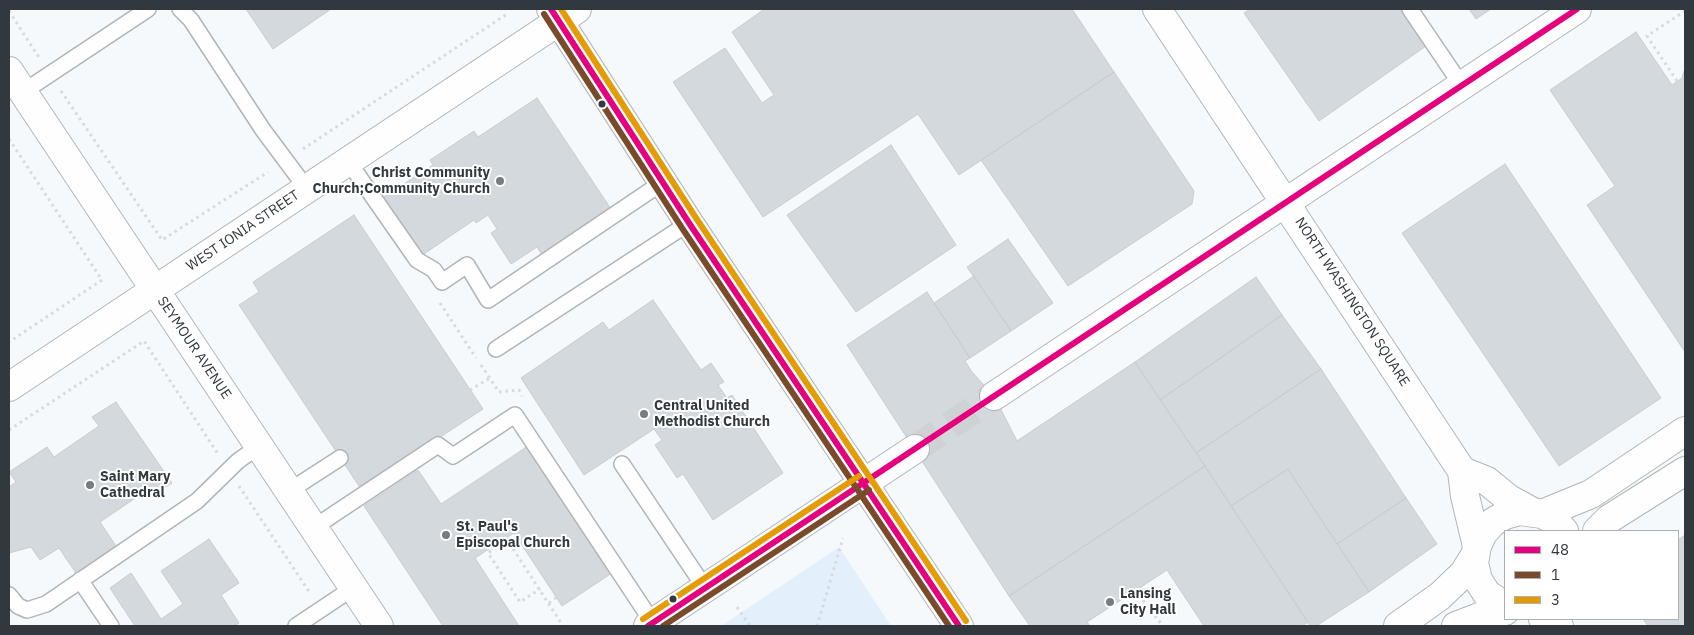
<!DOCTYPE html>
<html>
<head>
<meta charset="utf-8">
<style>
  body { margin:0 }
  #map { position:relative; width:1694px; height:635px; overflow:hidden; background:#f6f9fb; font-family:"IBM Plex Sans",sans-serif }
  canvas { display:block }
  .frame { position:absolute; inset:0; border:10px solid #31383e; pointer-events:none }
  .legend { position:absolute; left:1504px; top:530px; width:175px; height:90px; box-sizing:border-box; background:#fff; border:1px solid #adafb2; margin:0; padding:6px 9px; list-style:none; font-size:15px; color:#31383e }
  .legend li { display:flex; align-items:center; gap:10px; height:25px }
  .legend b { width:25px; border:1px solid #adafb2 }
</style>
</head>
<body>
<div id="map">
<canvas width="1694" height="635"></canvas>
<div class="frame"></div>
<ul class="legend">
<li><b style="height:6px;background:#e5007d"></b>48</li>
<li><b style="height:6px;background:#7a4b2a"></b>1</li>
<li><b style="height:6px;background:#e39b06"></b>3</li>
</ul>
</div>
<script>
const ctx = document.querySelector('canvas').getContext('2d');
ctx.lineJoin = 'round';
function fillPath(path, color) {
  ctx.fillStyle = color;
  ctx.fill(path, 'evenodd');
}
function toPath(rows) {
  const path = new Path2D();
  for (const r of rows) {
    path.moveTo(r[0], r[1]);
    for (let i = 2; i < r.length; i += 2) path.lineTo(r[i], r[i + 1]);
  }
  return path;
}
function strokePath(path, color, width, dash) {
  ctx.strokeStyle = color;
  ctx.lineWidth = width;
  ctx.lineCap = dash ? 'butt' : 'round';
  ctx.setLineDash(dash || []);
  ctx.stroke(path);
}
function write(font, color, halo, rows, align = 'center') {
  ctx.font = font + ' "IBM Plex Sans",sans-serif';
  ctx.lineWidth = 4;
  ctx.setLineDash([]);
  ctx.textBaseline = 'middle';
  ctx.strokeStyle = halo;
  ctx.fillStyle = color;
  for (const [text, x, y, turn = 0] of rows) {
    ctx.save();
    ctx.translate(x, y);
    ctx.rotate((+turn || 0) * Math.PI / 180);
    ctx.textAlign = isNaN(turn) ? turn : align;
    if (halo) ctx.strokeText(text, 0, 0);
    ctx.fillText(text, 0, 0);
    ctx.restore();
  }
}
const green = toPath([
  [839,547,891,626,721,626]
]);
const building = toPath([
  [246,9,331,9,273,49,246,9],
  [762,9,1072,9,1114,72,959,175,918,114,763,217,673,82,725,48,762,103,774,95,732,32,763,10,762,9],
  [1250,9,1400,9,1426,46,1319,121,1244,13,1250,9],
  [1469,9,1491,9,1476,19,1469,9],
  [1636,32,1672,85,1682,78,1685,68,1685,352,1587,205,1615,186,1550,90,1636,32],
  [1114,72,1194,191,1192,204,1068,286,981,160,1114,72],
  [537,98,611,209,542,255,537,247,511,264,491,233,497,229,488,215,476,223,474,220,421,256,382,198,433,165,430,160,474,131,478,137,537,98],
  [891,145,956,245,856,312,787,215,891,145],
  [1505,164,1661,398,1559,466,1402,233,1505,164],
  [354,215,483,409,361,489,239,305,259,292,253,282,354,215],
  [1008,239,1053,303,1011,331,967,267,1008,239],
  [974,276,1011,331,970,358,934,303,974,276],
  [1256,277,1282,315,1160,400,1135,362,1256,277],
  [927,292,970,358,965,361,972,372,994,396,1017,441,1135,362,1205,466,1009,596,847,345,927,292],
  [653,300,701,370,711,363,724,382,718,385,727,398,732,395,783,473,713,520,683,474,677,478,655,445,662,440,654,429,584,475,521,378,603,322,609,330,653,300],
  [1282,315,1321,369,1196,453,1160,400,1282,315],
  [1321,369,1406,498,1337,544,1288,469,1231,506,1196,453,1321,369],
  [116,402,172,483,150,498,146,491,100,522,116,546,76,573,59,548,40,560,31,547,9,553,9,487,16,482,9,472,47,447,54,457,99,426,92,417,116,402],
  [528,446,612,573,562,606,514,533,475,558,519,626,443,626,364,506,418,470,441,504,528,446],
  [1205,466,1308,622,1302,626,1204,626,1167,570,1087,622,1090,626,1030,626,1009,596,1205,466],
  [1288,469,1369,592,1316,626,1310,626,1231,506,1288,469],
  [1406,498,1437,544,1369,592,1337,544,1406,498],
  [1685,535,1685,626,1648,626,1643,619,1678,619,1678,540,1685,535],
  [209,539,239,583,221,595,239,623,234,626,135,626,110,588,131,573,161,619,183,604,161,571,209,539]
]);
const secondaryTunnel = toPath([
  [915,449,994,396]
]);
const path = toPath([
  [9,11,40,59],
  [1677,81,1647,36,1685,11],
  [61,91,162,240,268,172],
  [9,139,102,280,9,342],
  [303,149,507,14],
  [440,303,476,358],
  [481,365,499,392,519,390,522,396],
  [470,390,490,378],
  [9,430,144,341,218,454],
  [239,486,310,593],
  [506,538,563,626],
  [507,540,488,553,520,602,540,589],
  [1135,590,1163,626],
  [549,603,557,597],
  [737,607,750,626],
  [817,626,843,538]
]);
const service = toPath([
  [180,9,191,20,263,130,307,189],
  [1410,9,1462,86],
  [23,92,148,9],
  [348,161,417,260,434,270,442,282,467,265,488,300,663,182],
  [496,349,689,223],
  [622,464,705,588],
  [289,491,340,458],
  [313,528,438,445,453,456,515,415,653,623],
  [80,580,111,626],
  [9,595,18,606,27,610,46,604,197,501,238,461,259,446],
  [296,626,353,588]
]);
const minor = toPath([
  [1157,9,1462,471,1465,496,1477,546],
  [9,71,379,626],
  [9,387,577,9],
  [1462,471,1487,481,1509,499,1533,512],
  [1543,619,1559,626]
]);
const tertiary = toPath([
  [551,9,689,223,959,626],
  [1542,514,1591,494,1685,431],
  [1597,531,1609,519,1685,471],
  [1505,606,1487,594,1478,580,1474,563,1477,546,1483,533,1493,522,1505,515,1519,511,1542,514,1555,521,1564,531],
  [1398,626,1440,596,1464,573,1475,555],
  [1456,626,1492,612,1505,611]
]);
const secondary = toPath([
  [994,396,1577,9],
  [648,626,915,449]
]);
const bus1 = toPath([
  [551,9,689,223,959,626],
  [648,626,1577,9]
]);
const bus2 = toPath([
  [544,14,682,228,949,626],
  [663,626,869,490]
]);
const bus3 = toPath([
  [561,9,696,218,966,621],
  [643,619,859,476]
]);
const markers = [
  [602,104,4.5,"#31383e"],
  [500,181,5,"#767c80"],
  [644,414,5,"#767c80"],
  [90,485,5,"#767c80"],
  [446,535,5,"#767c80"],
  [673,599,4.5,"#31383e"],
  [1110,602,5,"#767c80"]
];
const poiNames = [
  ["Christ Community",490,173,"right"],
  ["Church;Community Church",490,189,"right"],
  ["Central United",654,406],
  ["Methodist Church",654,422],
  ["Saint Mary",100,477],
  ["Cathedral",100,493],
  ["St. Paul's",456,527],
  ["Episcopal Church",456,543],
  ["Lansing",1120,594],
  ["City Hall",1120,610]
];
const streetNames = [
  ["WEST IONIA STREET",243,231,-34],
  ["NORTH WASHINGTON SQUARE",1352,302,57],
  ["SEYMOUR AVENUE",194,348,56]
];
fillPath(green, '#e3f0fc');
fillPath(building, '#d4d9dd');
strokePath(building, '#c7ccd0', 1);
strokePath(secondaryTunnel, '#cfd2d5', 28, [28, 14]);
strokePath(service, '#b0b5b8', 18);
strokePath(minor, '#b0b5b8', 30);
strokePath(tertiary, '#b0b5b8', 30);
strokePath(secondary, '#b0b5b8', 30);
strokePath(path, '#d7d9da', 3, [2.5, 4]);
strokePath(service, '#fefefe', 15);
strokePath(minor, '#fefefe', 28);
strokePath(tertiary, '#fefefe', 28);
strokePath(secondary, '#fefefe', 28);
strokePath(bus1, '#e5007d', 6);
strokePath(bus2, '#7a4b2a', 6);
strokePath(bus3, '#e39b06', 6);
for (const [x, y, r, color] of markers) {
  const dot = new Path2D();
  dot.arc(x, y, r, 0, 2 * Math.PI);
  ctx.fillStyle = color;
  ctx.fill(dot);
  strokePath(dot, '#fff', 2);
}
write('bold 14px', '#31383e', '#fff', poiNames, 'left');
write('14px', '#31383e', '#fff', streetNames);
</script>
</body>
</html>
